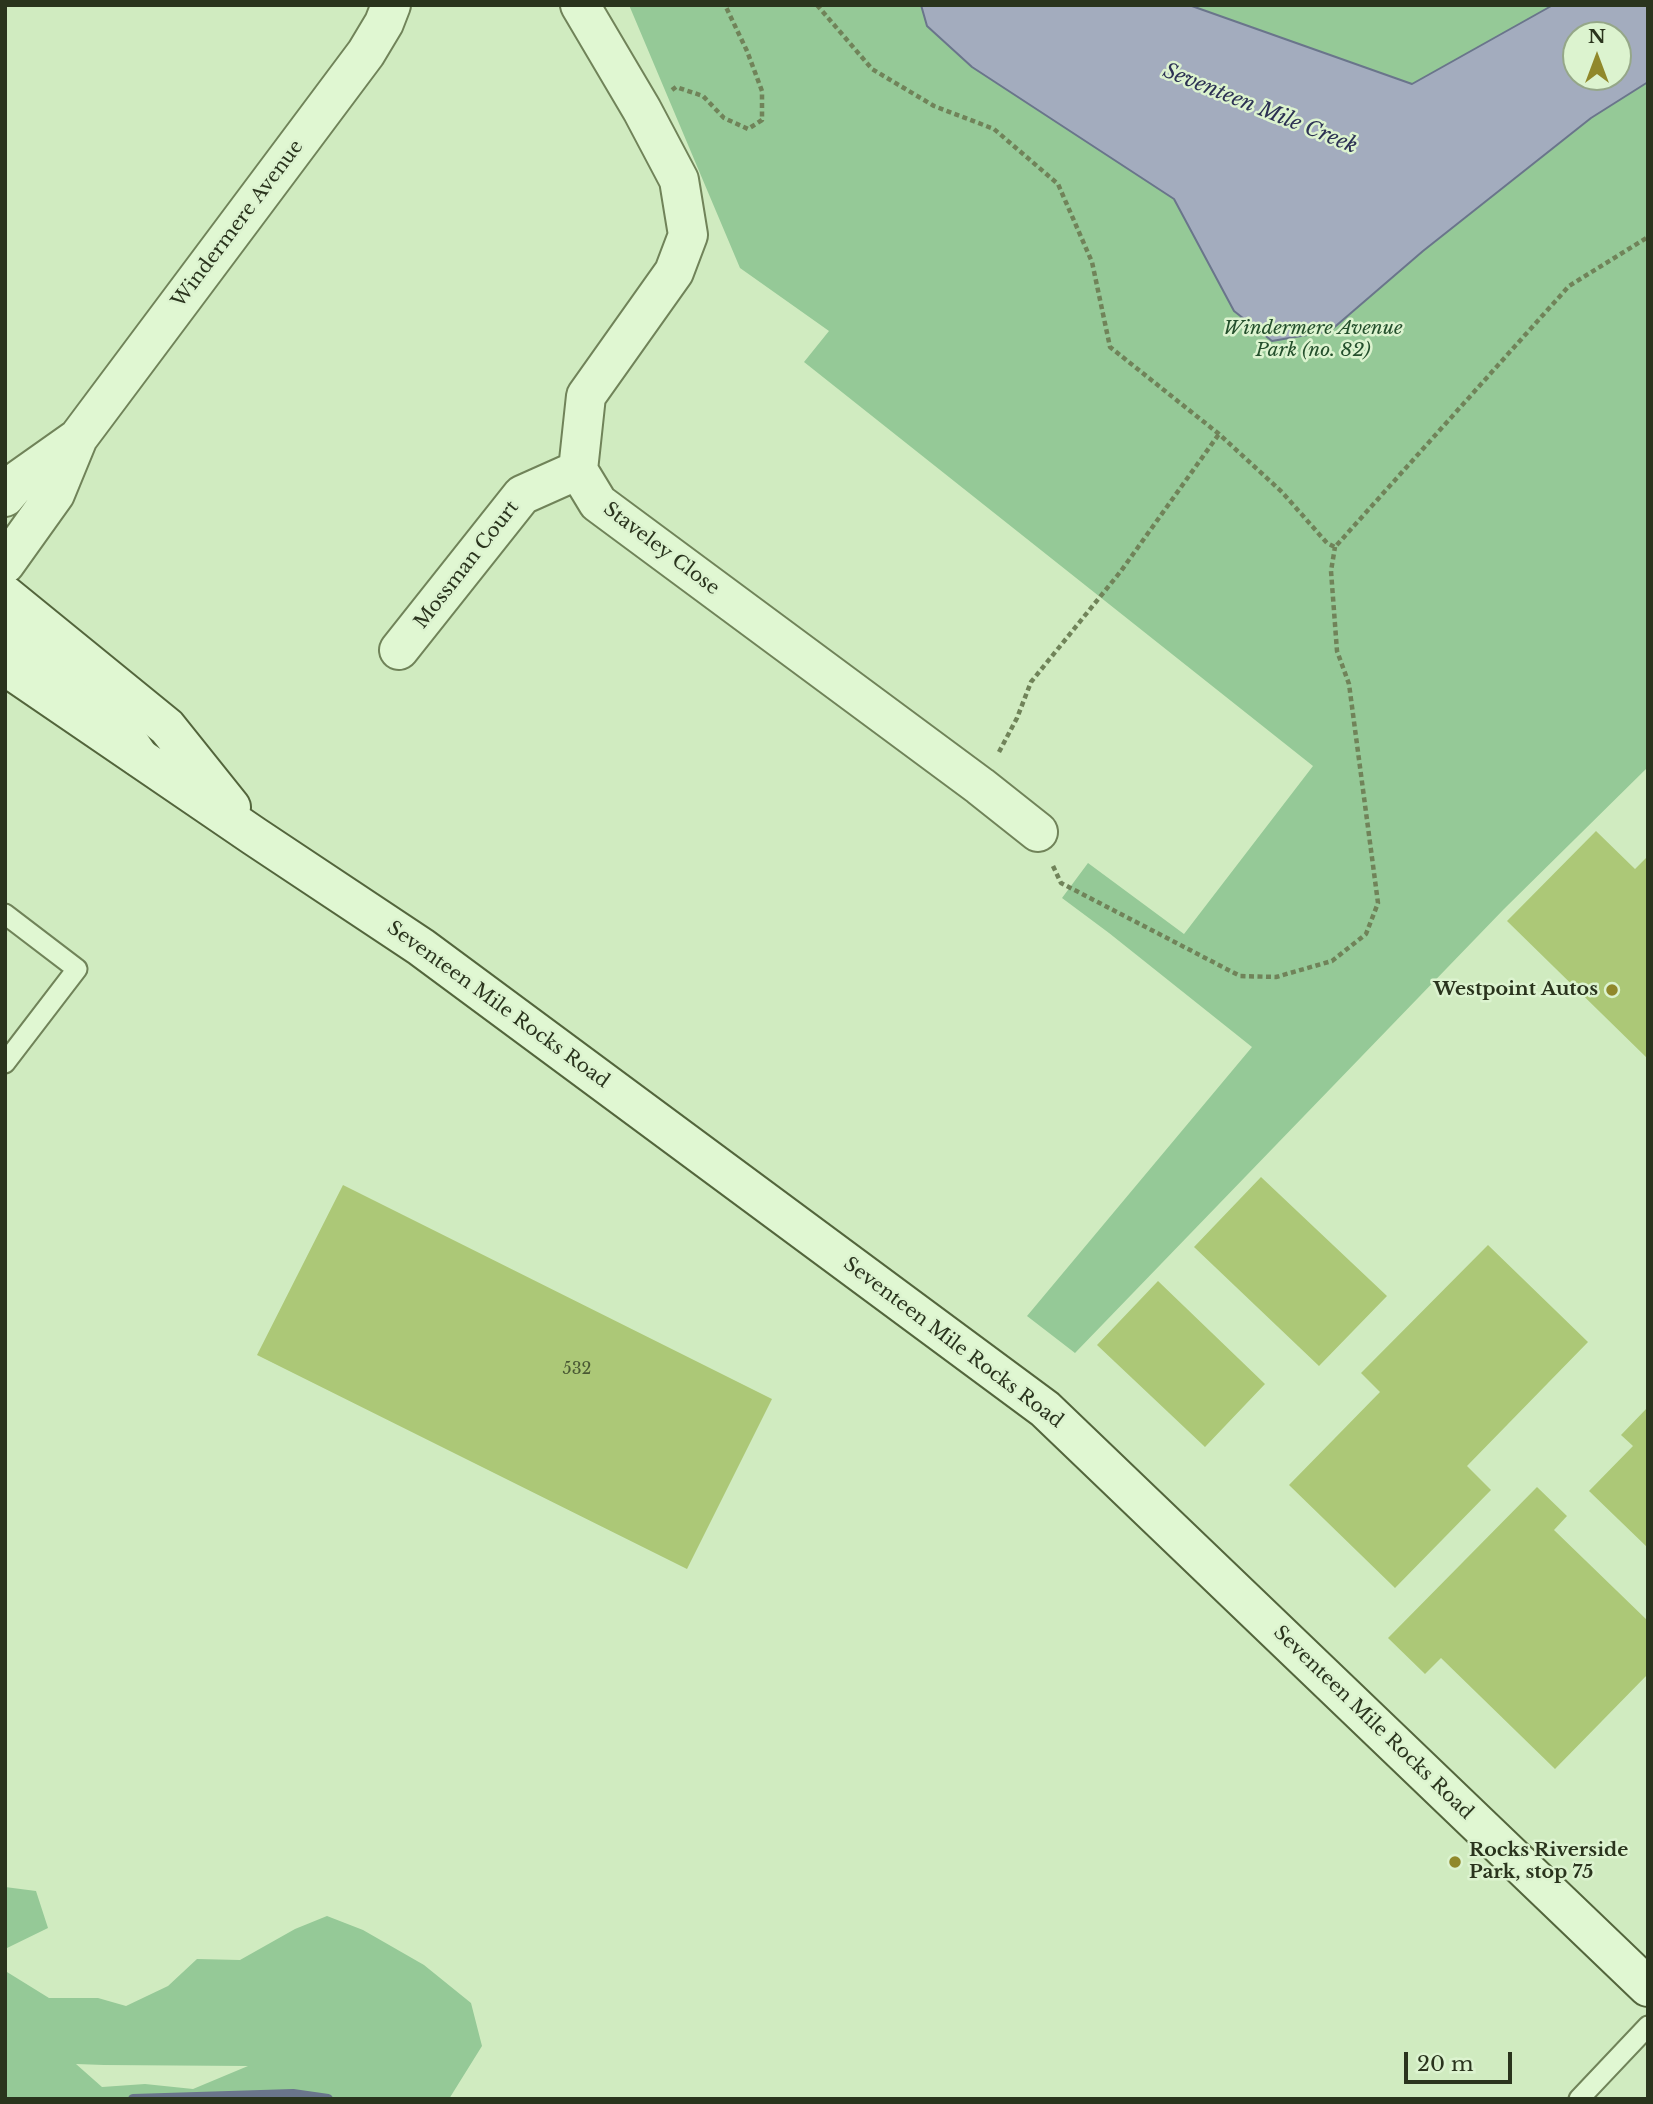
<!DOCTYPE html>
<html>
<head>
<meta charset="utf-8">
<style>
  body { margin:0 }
  #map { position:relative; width:1653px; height:2104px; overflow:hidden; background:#d0ebc0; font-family:"Libre Baskerville",serif }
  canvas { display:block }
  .frame { position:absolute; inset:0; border:7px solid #2a341d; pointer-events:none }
  .north { position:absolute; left:1562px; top:21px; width:70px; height:70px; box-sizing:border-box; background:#dcf3cf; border:2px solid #95a788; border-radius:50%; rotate:0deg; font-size:19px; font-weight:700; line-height:28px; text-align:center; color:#2a341d }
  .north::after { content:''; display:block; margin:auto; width:24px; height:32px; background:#90882b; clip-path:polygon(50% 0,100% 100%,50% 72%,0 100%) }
  .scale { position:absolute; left:1404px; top:2052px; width:108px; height:32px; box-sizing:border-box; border:4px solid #2a341d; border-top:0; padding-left:9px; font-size:21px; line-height:24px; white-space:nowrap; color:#2a341d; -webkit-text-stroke:5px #dcf3cf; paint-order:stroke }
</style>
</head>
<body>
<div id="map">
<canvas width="1653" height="2104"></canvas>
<div class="frame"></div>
<div class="north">N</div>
<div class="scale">20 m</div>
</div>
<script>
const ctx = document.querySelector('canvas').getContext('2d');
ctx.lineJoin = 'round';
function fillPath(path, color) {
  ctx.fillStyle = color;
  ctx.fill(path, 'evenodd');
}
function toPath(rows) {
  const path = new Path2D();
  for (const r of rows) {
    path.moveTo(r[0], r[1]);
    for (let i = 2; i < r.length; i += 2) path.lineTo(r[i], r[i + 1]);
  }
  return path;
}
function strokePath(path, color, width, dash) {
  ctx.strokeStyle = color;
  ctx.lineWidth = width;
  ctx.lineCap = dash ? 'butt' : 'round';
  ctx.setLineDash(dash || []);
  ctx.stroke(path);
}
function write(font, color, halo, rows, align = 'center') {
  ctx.font = font + ' "Libre Baskerville",serif';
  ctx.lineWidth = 5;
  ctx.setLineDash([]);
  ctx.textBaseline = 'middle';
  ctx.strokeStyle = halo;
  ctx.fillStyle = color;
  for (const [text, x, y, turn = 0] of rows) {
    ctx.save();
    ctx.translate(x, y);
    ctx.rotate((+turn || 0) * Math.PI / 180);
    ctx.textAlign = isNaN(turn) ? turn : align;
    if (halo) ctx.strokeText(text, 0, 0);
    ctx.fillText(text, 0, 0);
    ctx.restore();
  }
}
const green = toPath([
  [629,5,1648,5,1648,767,1504,909,1075,1353,1027,1316,1252,1047,1109,933,1062,898,1088,863,1184,934,1313,766,804,362,829,331,740,268],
  [1576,35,1618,35,1618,77,1576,77],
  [5,1887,36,1891,48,1928,5,1949],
  [327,1916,363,1930,424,1965,471,2003,482,2046,449,2099,5,2099,5,1954,7,1972,49,1998,98,1998,126,2006,168,1986,197,1959,240,1960,295,1929],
  [76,2064,104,2065,248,2066,193,2089,145,2084,102,2087]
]);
const water = toPath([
  [921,5,1189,5,1412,84,1553,5,1648,5,1648,82,1591,118,1423,251,1330,331,1272,341,1234,311,1174,199,972,67,927,26,921,5],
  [1576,35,1618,35,1618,77,1576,77,1576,35]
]);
const stream = toPath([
  [133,2099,293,2094,328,2099]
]);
const building = toPath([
  [1596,831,1635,869,1648,856,1648,1059,1507,921],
  [1261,1177,1387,1296,1319,1366,1194,1247],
  [343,1185,772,1399,687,1569,257,1355],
  [1488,1245,1588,1342,1467,1466,1491,1490,1395,1588,1289,1485,1380,1392,1361,1373],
  [1158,1281,1265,1384,1205,1447,1097,1345],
  [1648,1407,1648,1548,1589,1491,1633,1446,1621,1435],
  [1537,1487,1567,1516,1554,1530,1648,1621,1648,1674,1555,1769,1441,1658,1425,1674,1388,1638]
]);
const path = toPath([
  [817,5,872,69,934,106,994,129,1058,184,1092,262,1110,347,1219,434,1282,492,1327,543,1335,547,1569,286,1648,237],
  [672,90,676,87,703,96,724,118,748,129,762,120,762,91,747,51,725,5],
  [999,752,1017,718,1031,682,1121,571,1219,434],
  [1053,866,1061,883,1240,976,1276,977,1332,961,1366,934,1378,903,1349,684,1337,651,1331,571,1335,547]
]);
const service = toPath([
  [5,914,77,969,5,1063],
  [1579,2099,1648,2026]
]);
const minor = toPath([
  [580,5,642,110,679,180,688,235,674,272,586,396,578,470,598,503,980,786,1038,832],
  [5,497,20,479,78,438],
  [5,564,55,494,78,438,366,53,384,23,391,5],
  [5,635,100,700,139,757],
  [399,650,522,495,578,470]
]);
const secondary = toPath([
  [5,595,167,727,231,807],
  [5,666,254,836,421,947,1045,1409,1648,1987]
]);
const markers = [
  [1612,990,7,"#90882b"],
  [1455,1862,7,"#90882b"]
];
const numberNames = [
  ["532",577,1369]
];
const streetNames = [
  ["Windermere Avenue",238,224,-53],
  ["Staveley Close",661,549,37],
  ["Mossman Court",467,565,-52],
  ["Seventeen Mile Rocks Road",498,1005,36],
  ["Seventeen Mile Rocks Road",953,1343,37],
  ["Seventeen Mile Rocks Road",1373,1723,44]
];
const parkNames = [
  ["Windermere Avenue",1313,329],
  ["Park (no. 82)",1313,351]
];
const poiNames = [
  ["Westpoint Autos",1598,990],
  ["Rocks Riverside",1469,1851,"left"],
  ["Park, stop 75",1469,1873,"left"]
];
const waterNames = [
  ["Seventeen Mile Creek",1260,109,22]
];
fillPath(green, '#95c997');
fillPath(water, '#a3acbe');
strokePath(water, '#6a758b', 2);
strokePath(stream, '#6a758b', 10);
fillPath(building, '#acc877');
strokePath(service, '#708359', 23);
strokePath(minor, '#708359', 42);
strokePath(secondary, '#53653c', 42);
strokePath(path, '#708359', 4.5, [5, 3.5]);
strokePath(service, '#e0f7d2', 19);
strokePath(minor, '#e0f7d2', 38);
strokePath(secondary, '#e0f7d2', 38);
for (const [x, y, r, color] of markers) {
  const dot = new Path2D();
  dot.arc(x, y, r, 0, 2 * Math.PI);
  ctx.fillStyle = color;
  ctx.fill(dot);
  strokePath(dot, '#dcf3cf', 2.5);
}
write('16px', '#4a5934', null, numberNames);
write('19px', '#2a341d', '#dcf3cf', streetNames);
write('italic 19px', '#244f2c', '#dcf3cf', parkNames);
write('bold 19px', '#2a341d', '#dcf3cf', poiNames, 'right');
write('italic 21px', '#2c3153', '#dcf3cf', waterNames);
</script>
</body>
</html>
